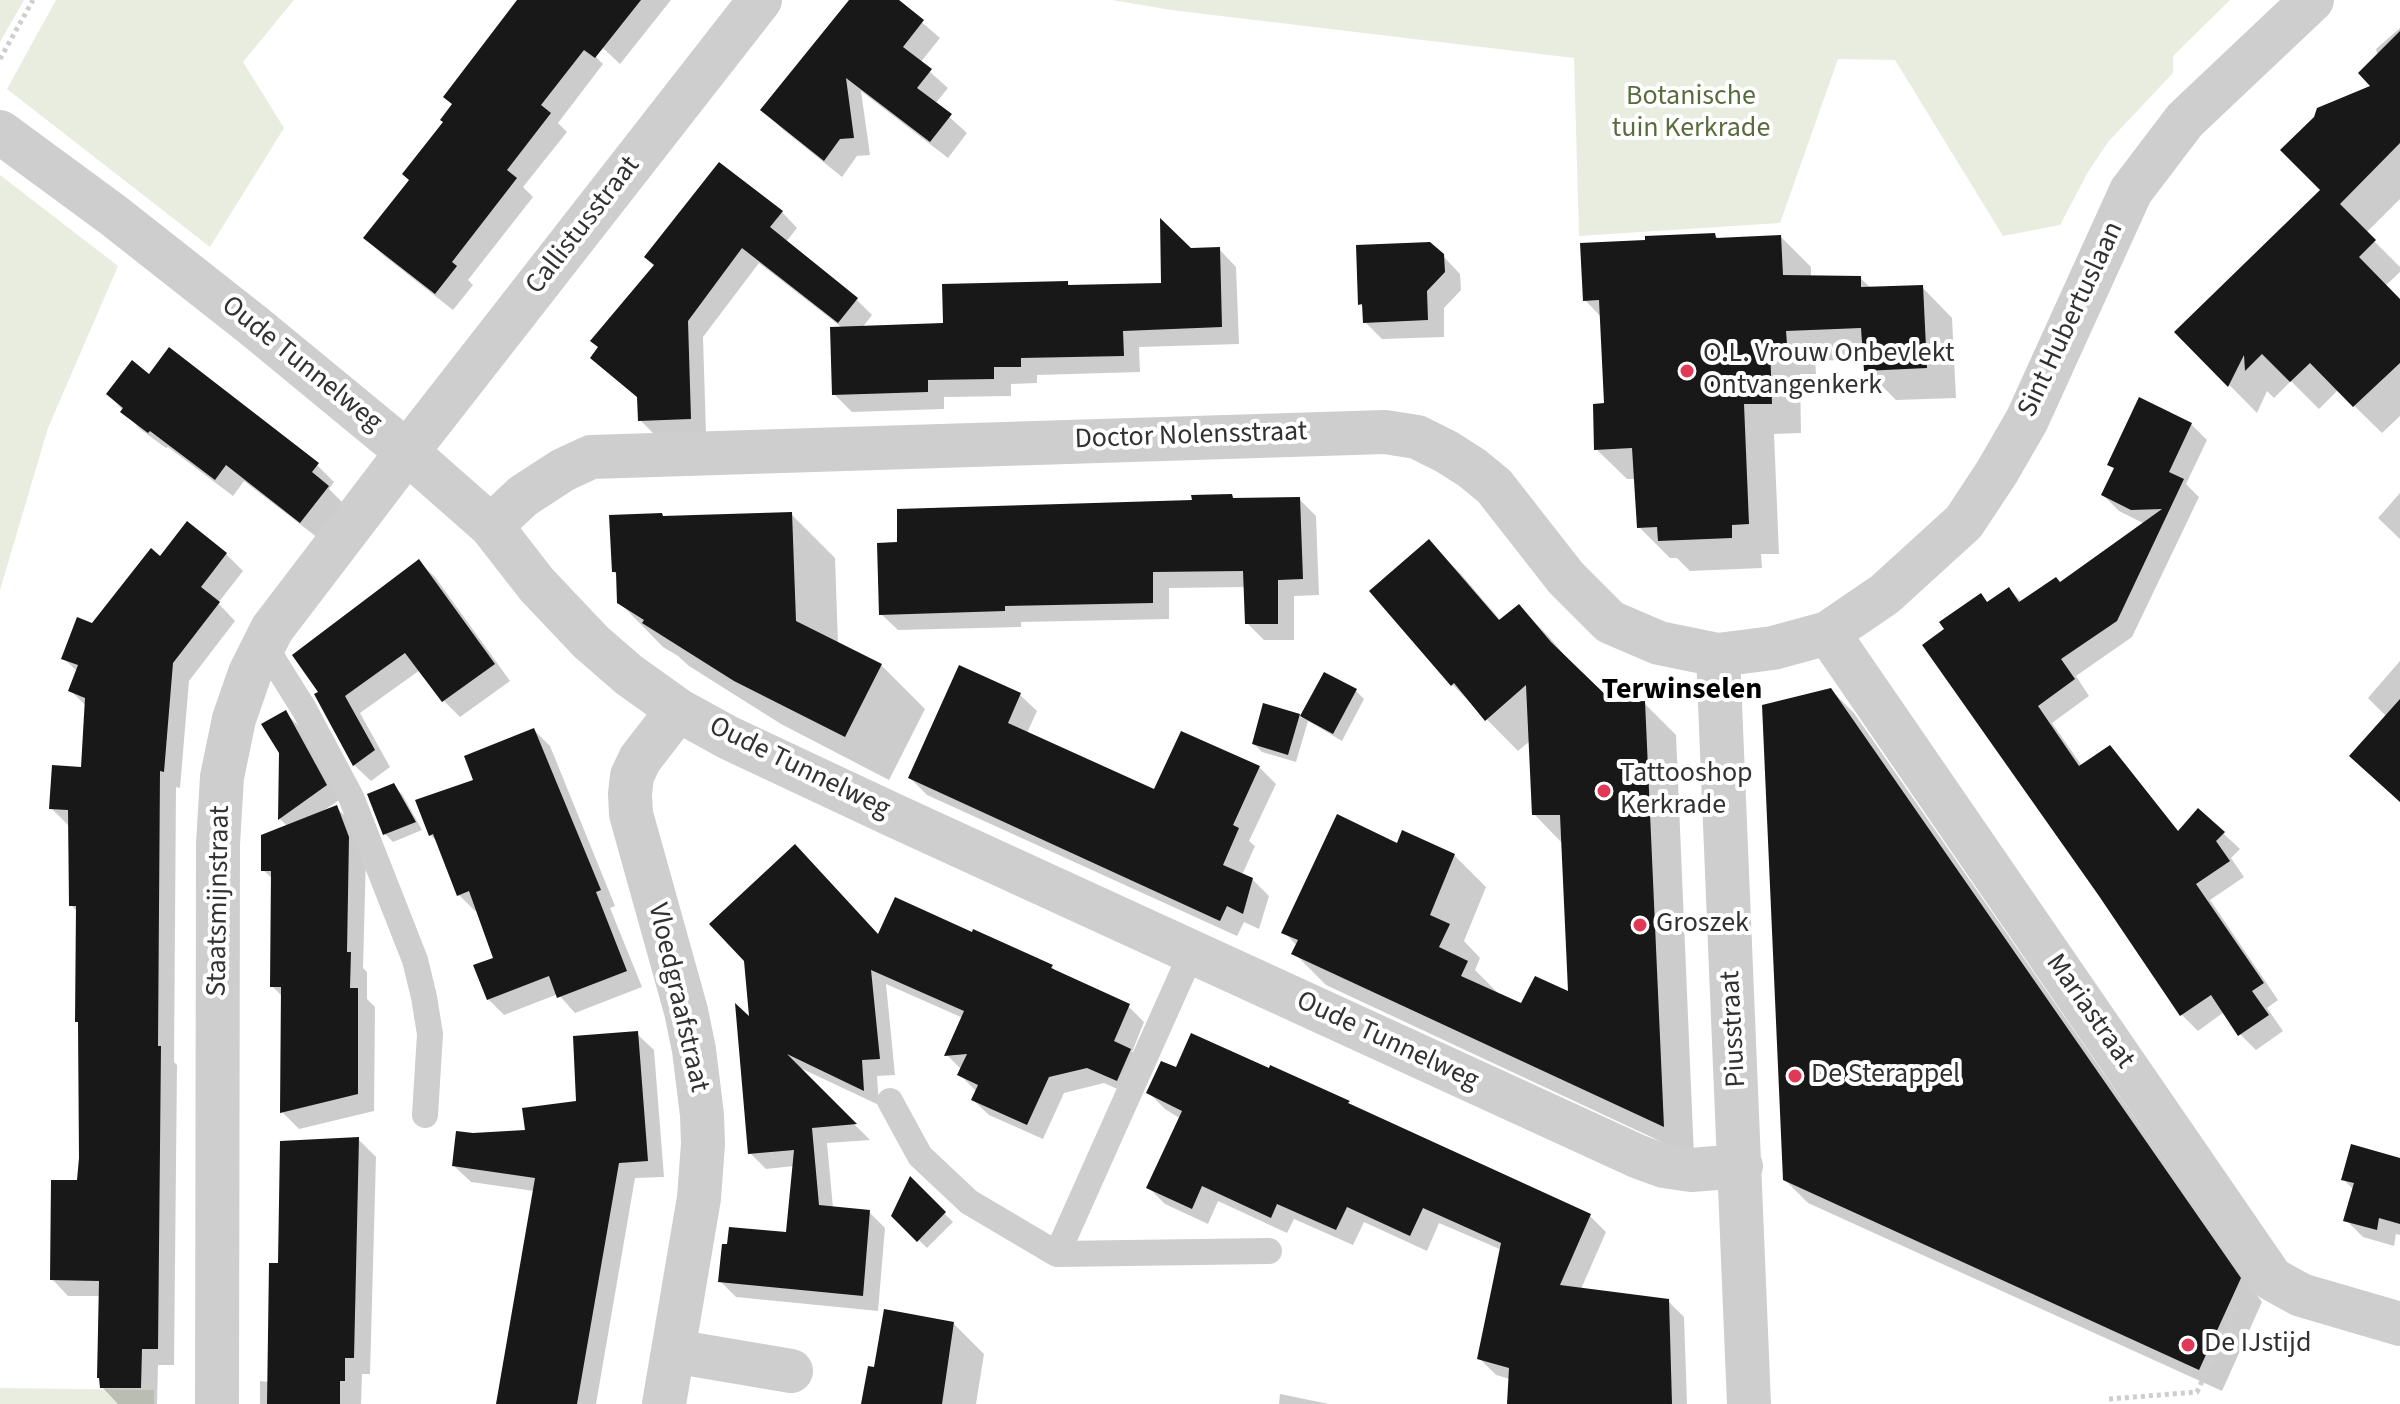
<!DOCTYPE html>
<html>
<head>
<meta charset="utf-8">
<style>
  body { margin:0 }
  canvas { display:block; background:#fff }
</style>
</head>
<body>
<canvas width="2400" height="1404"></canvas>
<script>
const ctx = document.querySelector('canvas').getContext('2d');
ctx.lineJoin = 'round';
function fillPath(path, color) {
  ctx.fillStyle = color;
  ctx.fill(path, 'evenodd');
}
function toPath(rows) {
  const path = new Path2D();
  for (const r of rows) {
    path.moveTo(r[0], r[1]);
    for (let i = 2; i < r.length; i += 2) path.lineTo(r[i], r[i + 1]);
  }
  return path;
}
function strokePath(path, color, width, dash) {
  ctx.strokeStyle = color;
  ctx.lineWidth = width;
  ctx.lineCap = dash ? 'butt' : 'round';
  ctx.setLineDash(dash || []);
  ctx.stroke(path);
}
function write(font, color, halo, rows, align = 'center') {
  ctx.font = font + ' "Source Sans 3",sans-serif';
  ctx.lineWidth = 8;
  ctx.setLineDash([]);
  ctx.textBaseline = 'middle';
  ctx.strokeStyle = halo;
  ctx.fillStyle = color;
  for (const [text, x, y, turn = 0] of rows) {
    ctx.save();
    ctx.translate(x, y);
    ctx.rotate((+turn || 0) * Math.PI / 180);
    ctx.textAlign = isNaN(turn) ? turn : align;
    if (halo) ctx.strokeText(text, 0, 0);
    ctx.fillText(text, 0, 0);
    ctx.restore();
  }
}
const green = toPath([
  [0,0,24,0,0,42],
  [56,0,294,0,243,62,284,128,210,247,7,89],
  [1112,0,2230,0,2173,56,2173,73,2108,142,2088,172,2060,225,2003,236,1895,60,1838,59,1780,223,1579,236,1574,58,1171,10],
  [0,175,118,266,48,428,0,590],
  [0,1388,154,1390,154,1404,0,1404]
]);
const shadow = toPath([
  [520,0,526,0,586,47,603,64,558,123,567,132,523,187,533,197,468,280,473,285,453,310,383,255,365,238,411,181,445,122],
  [569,0,671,0,620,64,603,48],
  [851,0,896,0,940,38,920,63,948,88,935,104,967,133,948,158,861,91,870,155,857,156,842,177,780,127,763,110],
  [2400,28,2400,199,2366,233,2400,267,2400,272,2385,286,2400,301,2400,416,2382,433,2338,390,2319,409,2291,381,2274,398,2267,391,2257,413,2177,332,2323,191,2374,87,2378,56,2376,49],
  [782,212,797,228,786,242,857,300,872,315,862,328,945,325,1067,283,1071,286,1163,285,1190,250,1219,249,1236,267,1239,344,1139,347,1140,372,1037,375,1037,383,1011,384,1011,396,944,397,944,409,852,412,834,394,844,329,759,263,703,337,706,434,656,436,640,420,639,399,593,358],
  [1715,235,1719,239,1781,237,1811,267,1811,277,1860,278,1872,289,1922,287,1952,318,1956,398,1896,400,1866,370,1865,359,1815,361,1816,374,1800,374,1801,433,1774,434,1779,554,1761,554,1762,568,1690,571,1677,558,1670,558,1639,527,1636,479,1627,479,1596,449,1607,405,1602,318,1585,300],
  [1443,256,1460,274,1461,290,1444,308,1444,337,1382,339,1365,322,1364,308,1360,304],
  [149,377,317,465,334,482,329,489,345,505,318,538,244,481,233,496,168,447,166,448,140,429,108,394],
  [2191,424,2207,440,2186,484,2199,497,2132,637,2076,676,2089,696,2052,723,2082,766,2109,748,2125,764,2179,832,2198,810,2240,849,2231,858,2244,877,2210,900,2278,1000,2267,1008,2283,1031,2256,1050,2240,1034,2224,1012,2198,1031,2182,1015,1988,604,2009,589,2022,602,2061,584,2145,524,2119,511,2103,495,2115,469,2110,464],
  [2400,493,2400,539,2378,518],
  [1232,496,1236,500,1299,499,1316,516,1319,595,1294,596,1294,640,1264,640,1247,623,1246,587,1169,588,1169,619,1021,622,1021,627,898,630,881,614,1194,502],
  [791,514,835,558,838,644,881,665,925,709,889,780,781,724,689,666,678,656,663,647,619,602,618,576,614,572,665,518],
  [1429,542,1461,574,1501,621,1519,606,1550,638,1578,671,1613,704,1644,703,1676,735,1694,1157,1326,985,1294,953,1297,946,1284,932,1398,845,1454,855,1486,887,1464,941,1480,958,1475,970,1499,994,1522,1005,1570,994,1563,844,1534,814,1531,740,1518,751,1452,684],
  [226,554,243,571,218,603,235,621,189,681,180,788,176,787,174,1062,177,1065,174,1365,158,1365,157,1404,118,1404,102,1387,101,1296,68,1296,52,1279,78,1182,81,1159,78,912,71,905,68,825,51,808,83,769,87,707,71,691,78,672,63,658,93,625,161,559],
  [418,561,435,577,510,681,460,717,444,701,420,670,360,713,390,767,371,781,354,765,316,695,321,692],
  [2400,661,2400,802,2352,756,2387,717,2368,698],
  [1325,674,1356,691,1364,699,1342,741,1308,721,1296,762,1262,752,1254,744,1299,716,1302,718],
  [1831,690,1854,713,2262,1302,2222,1391,1808,1203,1785,1180],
  [1020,695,1037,711,1027,733,1155,792,1259,767,1276,784,1249,841,1255,846,1242,875,1252,879,1269,896,1259,929,1244,922,1237,936,927,795,910,778],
  [285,713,299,726,339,800,323,811,337,808,354,825,366,855,363,968,367,972,367,999,375,1007,374,1111,299,1129,282,1112,283,997,272,986,273,879,263,870,288,827,280,819,281,753],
  [534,730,550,746,615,906,610,908,642,987,575,1013,558,994,504,1015,488,999,496,959,478,910,475,911,459,895,438,842,430,835,475,781],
  [393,786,402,794,422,830,393,842,385,834],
  [879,937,1051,966,1059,974,1128,1006,1144,1022,1132,1052,1146,1066,1133,1096,1104,1083,1064,1093,1043,1139,989,1115,973,1100,976,1091,960,1075,962,1070,947,1055,963,1018,886,984,895,1075,877,1076,879,1105,796,1066,870,1140,827,1143,833,1208,869,1212,885,1228,878,1311,736,1297,720,1281,788,1235,794,1166,766,1169,750,1153,751,1021],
  [637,1034,654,1050,664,1177,635,1178,596,1404,498,1404,534,1191,471,1182,454,1166,527,1132,579,1103],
  [1271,1067,1590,1216,1606,1232,1581,1289,1668,1301,1684,1317,1687,1404,1596,1404,1496,1375,1480,1359,1502,1250,1439,1223,1427,1251,1364,1222,1353,1245,1294,1219,1287,1233,1218,1201,1208,1224,1165,1204,1149,1188,1181,1119,1165,1109,1149,1093,1177,1069,1270,1070],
  [359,1140,376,1157,370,1374,362,1374,361,1404,260,1404,260,1381,269,1382],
  [2400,1160,2400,1235,2396,1234,2394,1246,2363,1237,2346,1220,2354,1190,2343,1179],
  [911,1180,953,1222,927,1248,894,1216],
  [954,1324,984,1354,976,1404,862,1404,876,1370],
  [1280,1394,1329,1404,1279,1404]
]);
const building = toPath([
  [517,0,641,0,595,58,584,50,541,105,551,113,507,170,517,178,452,262,457,266,435,294,363,238,409,180,402,174,443,122,440,120,452,104,443,97],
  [849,0,899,0,924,20,903,47,932,69,917,88,952,114,930,142,846,78,854,138,840,139,824,161,760,110],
  [2400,31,2400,143,2340,204,2376,240,2359,257,2400,299,2400,363,2353,407,2310,363,2290,382,2262,354,2245,371,2244,355,2228,387,2174,332,2320,190,2280,150,2314,117,2317,108,2370,86,2358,73],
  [719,162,783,211,770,227,858,298,838,323,742,248,688,321,691,419,638,421,637,397,590,358,598,347,590,341,654,265,644,257],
  [1160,218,1191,248,1220,247,1222,327,1123,331,1124,356,1021,358,1021,367,994,367,994,379,928,380,928,392,832,395,830,327,943,323,942,284,1068,281,1068,285,1161,283],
  [1715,233,1716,238,1781,235,1783,275,1861,276,1861,287,1923,285,1927,368,1864,371,1861,328,1786,331,1787,344,1770,345,1772,404,1744,404,1749,524,1732,525,1732,538,1658,541,1657,527,1637,528,1632,448,1594,450,1593,404,1604,403,1599,300,1583,301,1580,243,1645,240,1645,236],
  [1430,242,1444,254,1445,272,1427,291,1428,320,1363,323,1362,304,1358,305,1356,245],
  [169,347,319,463,312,472,329,486,300,523,226,465,215,480,150,431,148,433,120,412,123,408,106,394,132,360,149,374],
  [2139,397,2192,423,2169,472,2184,479,2117,621,2061,659,2075,679,2038,706,2079,766,2110,745,2178,831,2198,808,2225,832,2216,841,2230,861,2196,884,2264,983,2252,991,2269,1015,2238,1036,2211,995,2180,1016,2099,896,1922,645,1944,629,1939,622,1981,593,1987,602,2009,587,2019,602,2056,577,2060,582,2162,509,2131,510,2101,495,2114,468,2107,465],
  [1232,494,1233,498,1300,497,1303,579,1278,580,1278,624,1245,624,1243,571,1153,572,1153,603,1005,606,1005,611,879,615,877,543,897,542,897,509,1192,500,1191,495],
  [792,512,796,621,882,664,845,737,734,681,642,623,644,620,617,603,616,572,612,572,609,515,662,513,663,516],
  [187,521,227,553,201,587,220,602,173,663,164,772,160,771,158,1046,161,1046,158,1349,142,1349,141,1388,100,1388,99,1378,97,1378,99,1281,50,1280,51,1180,77,1180,79,1158,78,1022,75,1022,76,906,69,906,68,810,49,809,52,765,81,767,85,698,68,691,78,665,61,659,77,617,92,623,151,548,160,556],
  [1429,539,1499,620,1519,604,1551,642,1613,702,1645,701,1664,1127,1291,954,1298,940,1281,933,1337,814,1397,843,1402,830,1455,854,1430,915,1450,924,1439,947,1468,961,1461,976,1521,1003,1535,976,1568,991,1560,815,1532,815,1526,685,1485,721,1454,683,1451,686,1369,591],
  [419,559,495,664,442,702,405,653,345,696,375,750,353,766,314,694,318,692,292,655],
  [959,665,1021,693,1008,723,1154,789,1181,731,1260,766,1233,825,1239,828,1223,865,1253,878,1243,914,1227,906,1220,921,908,778],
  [1324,672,1357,689,1333,734,1300,716],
  [1831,688,2241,1278,2199,1370,1783,1180,1762,705],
  [2400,699,2400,802,2349,756],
  [1263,703,1300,714,1288,755,1252,744],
  [286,710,327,785,278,820,279,753,261,724],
  [534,728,601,890,596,892,627,971,557,998,549,976,487,1000,473,965,493,958,469,891,457,896,433,834,429,836,415,800,473,780,464,756],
  [394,783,416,822,383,835,367,794],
  [337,805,349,837,347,952,351,952,350,988,358,988,358,1094,280,1113,281,987,270,987,271,871,261,871,261,835],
  [795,844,878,934,895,897,972,932,973,929,1053,965,1051,968,1130,1004,1114,1041,1131,1049,1117,1081,1087,1068,1049,1077,1027,1125,971,1100,978,1085,957,1075,967,1054,944,1056,964,1011,871,970,880,1059,862,1060,864,1091,787,1054,857,1124,812,1128,819,1205,870,1210,863,1296,718,1282,722,1244,727,1244,729,1227,786,1232,794,1150,748,1154,735,1003,749,1016,744,961,709,924],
  [638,1031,648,1161,619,1163,577,1404,496,1404,535,1178,452,1166,456,1131,473,1133,525,1130,522,1108,576,1101,573,1036],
  [1191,1033,1269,1068,1270,1065,1350,1101,1348,1103,1591,1214,1560,1285,1669,1299,1672,1404,1507,1404,1509,1368,1477,1359,1501,1243,1423,1208,1410,1236,1347,1207,1336,1230,1277,1204,1271,1218,1202,1186,1192,1209,1146,1188,1182,1111,1146,1093,1161,1061,1176,1067],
  [359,1137,354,1358,345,1358,345,1381,340,1381,340,1404,267,1404,269,1263,278,1263,280,1141],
  [2351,1144,2400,1158,2400,1224,2379,1218,2377,1230,2343,1221,2354,1183,2341,1180],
  [910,1176,946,1212,917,1242,891,1216],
  [884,1309,954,1322,942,1404,861,1404,868,1366,874,1367]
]);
const path = toPath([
  [0,59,33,0],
  [2109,1399,2197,1392,2237,1305]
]);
const lane = toPath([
  [264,645,304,709,351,797,415,960,424,997,430,1034,425,1115],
  [890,1101,920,1156,969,1202,1057,1254,1269,1251],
  [1057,1254,1192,952]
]);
const street = toPath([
  [0,132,113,215,254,326,407,452,491,526,537,585,591,642,629,675,678,710,729,738,893,815,1639,1157,1664,1166,1691,1170,1741,1166],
  [491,526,523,496,563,470,591,457,1385,432,1417,437,1447,452,1472,468,1494,486,1566,578,1610,622,1659,643,1718,655,1773,648,1828,633,1885,594,1964,522,1997,472,2027,420,2131,191,2185,120,2312,0],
  [1828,633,2272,1279,2301,1295,2400,1324],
  [1718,655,1749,1404],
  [673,1351,791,1371],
  [217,1404,218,844,222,777,234,719,250,673,272,629,407,452,760,0],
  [664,1404,699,1198,703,1144,702,1115,694,1050,686,1011,631,814,630,794,632,776,640,759,678,710]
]);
const markers = [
  [1687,371,8,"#e23858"],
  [1604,791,8,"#e23858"],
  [1640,925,8,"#e23858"],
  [1795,1076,8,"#e23858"],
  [2188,1345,8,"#e23858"]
];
const parkNames = [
  ["Botanische",1691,98],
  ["tuin Kerkrade",1691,130]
];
const streetNames = [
  ["Callistusstraat",584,226,-52],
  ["Sint Hubertuslaan",2072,320,-65],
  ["Oude Tunnelweg",301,365,39],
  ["Doctor Nolensstraat",1191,437,-2],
  ["Oude Tunnelweg",799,769,26],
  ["Staatsmijnstraat",220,901,-89],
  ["Vloedgraafstraat",677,998,77],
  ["Mariastraat",2089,1012,55],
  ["Piusstraat",1735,1029,-93],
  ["Oude Tunnelweg",1387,1042,25]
];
const poiNames = [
  ["O.L. Vrouw Onbevlekt",1703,355],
  ["Ontvangenkerk",1703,387],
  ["Tattooshop",1620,775],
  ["Kerkrade",1620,807],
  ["Groszek",1656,925],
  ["De Sterappel",1811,1076],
  ["De IJstijd",2204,1345]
];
const neighbourhoodNames = [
  ["Terwinselen",1682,691]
];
fillPath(green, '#e8eddf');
fillPath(shadow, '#0003');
fillPath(building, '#181818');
strokePath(path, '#cecece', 5, [4, 4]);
strokePath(lane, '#cecece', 26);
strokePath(street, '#cecece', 44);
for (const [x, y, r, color] of markers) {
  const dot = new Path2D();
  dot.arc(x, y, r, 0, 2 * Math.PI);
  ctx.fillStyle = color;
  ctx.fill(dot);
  strokePath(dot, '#fff', 3);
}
write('28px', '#596c3e', '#fff', parkNames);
write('28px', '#313131', '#fff', streetNames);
write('28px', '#313131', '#fff', poiNames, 'left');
write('bold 30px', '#000', '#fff', neighbourhoodNames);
</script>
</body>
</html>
